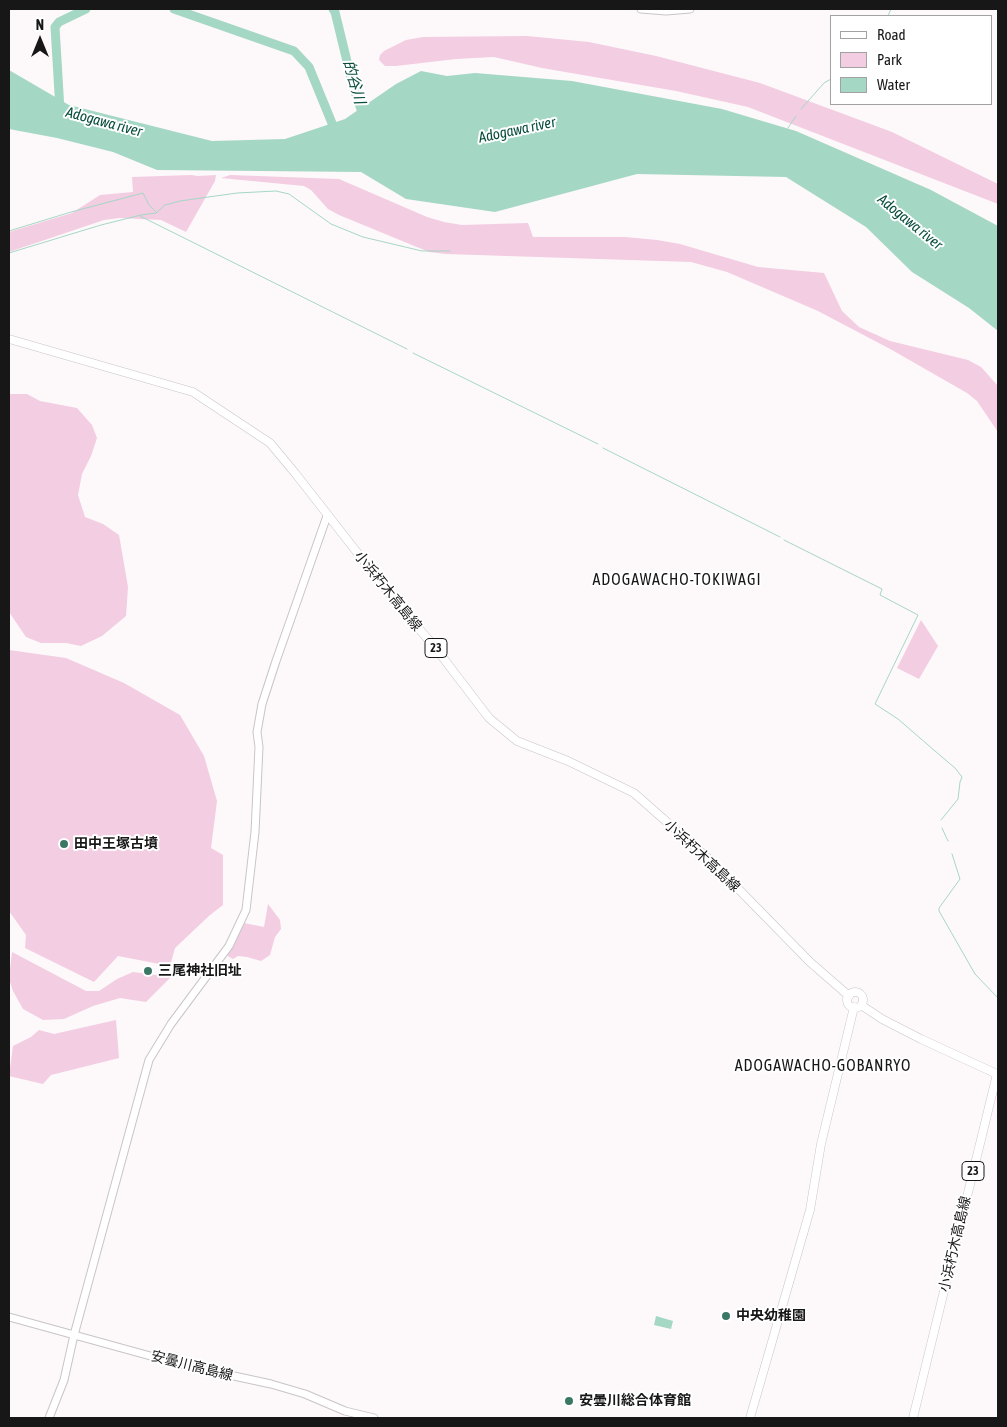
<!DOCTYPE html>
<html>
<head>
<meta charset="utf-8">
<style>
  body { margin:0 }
  #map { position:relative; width:1007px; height:1427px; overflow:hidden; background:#fdf8fa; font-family:"Asap Condensed",sans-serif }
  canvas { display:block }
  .frame { position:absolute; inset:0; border:10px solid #181717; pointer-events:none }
  .legend { position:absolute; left:830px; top:15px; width:162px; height:90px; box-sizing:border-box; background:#fff; border:1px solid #a3a2a2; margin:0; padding:6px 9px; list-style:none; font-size:15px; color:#181717 }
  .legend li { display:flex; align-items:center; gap:10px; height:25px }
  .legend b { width:25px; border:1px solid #a3a2a2 }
  .north { position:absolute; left:15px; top:15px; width:50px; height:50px; -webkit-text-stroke:4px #fff; paint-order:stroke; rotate:0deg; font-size:14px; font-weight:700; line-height:20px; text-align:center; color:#181717 }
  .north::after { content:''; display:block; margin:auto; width:18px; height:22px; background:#181717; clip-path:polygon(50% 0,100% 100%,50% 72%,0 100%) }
</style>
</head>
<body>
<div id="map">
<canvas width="1007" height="1427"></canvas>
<div class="frame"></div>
<ul class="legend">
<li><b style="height:6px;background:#fff"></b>Road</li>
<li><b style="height:14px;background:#f3cde1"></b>Park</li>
<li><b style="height:14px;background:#a5d7c5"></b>Water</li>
</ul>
<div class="north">N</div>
</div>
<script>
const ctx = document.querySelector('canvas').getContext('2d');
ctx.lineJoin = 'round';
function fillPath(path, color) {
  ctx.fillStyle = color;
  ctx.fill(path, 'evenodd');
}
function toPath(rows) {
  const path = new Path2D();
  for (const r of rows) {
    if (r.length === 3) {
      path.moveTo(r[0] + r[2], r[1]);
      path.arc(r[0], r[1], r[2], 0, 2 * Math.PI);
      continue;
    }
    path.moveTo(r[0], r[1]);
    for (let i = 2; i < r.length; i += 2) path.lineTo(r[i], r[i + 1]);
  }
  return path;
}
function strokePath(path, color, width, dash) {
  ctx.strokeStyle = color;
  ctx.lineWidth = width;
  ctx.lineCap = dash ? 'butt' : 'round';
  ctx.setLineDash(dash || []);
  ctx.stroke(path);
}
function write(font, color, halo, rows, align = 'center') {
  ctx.font = font + ' "Asap Condensed","Noto Sans JP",sans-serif';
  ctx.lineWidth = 4;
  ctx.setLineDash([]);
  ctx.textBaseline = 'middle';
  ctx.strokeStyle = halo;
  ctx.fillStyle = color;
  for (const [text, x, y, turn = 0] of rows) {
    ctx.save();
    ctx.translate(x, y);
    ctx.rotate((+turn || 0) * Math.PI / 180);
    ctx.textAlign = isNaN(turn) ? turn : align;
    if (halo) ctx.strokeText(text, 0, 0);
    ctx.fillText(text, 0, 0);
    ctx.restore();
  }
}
const green = toPath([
  [527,36,589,42,656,56,760,83,892,132,998,184,998,204,748,107,676,91,542,68,494,57,456,59,396,66,385,66,379,60,380,55,384,51,406,40,423,37],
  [191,175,198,176,216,175,215,181,186,232,161,220,119,218,104,220,9,252,9,232,72,213,100,195,133,192,132,177],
  [230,175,339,179,427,217,444,222,462,225,528,223,533,237,625,237,657,240,680,244,758,267,824,273,842,311,859,327,890,341,968,360,981,367,998,386,998,432,977,401,967,393,892,350,818,311,727,272,691,262,446,254,429,252,339,215,328,209,311,190,304,186,221,178],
  [9,394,27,394,40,401,77,408,92,425,97,438,91,456,82,474,78,495,85,517,103,524,119,535,128,587,126,616,102,636,81,646,66,643,41,643,26,637,9,612],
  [921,620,938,646,919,679,897,668],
  [9,650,66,658,124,683,180,715,204,756,217,801,211,848,223,855,223,905,210,915,175,948,170,966,118,956,94,982,25,948,26,935,9,911],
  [268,904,280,920,281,929,275,937,270,955,261,961,247,957,238,956,233,959,226,955,244,923,264,927],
  [12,952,86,991,99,991,117,979,133,972,171,977,146,1002,120,998,93,1006,64,1019,43,1020,23,1009,13,991,9,979],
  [116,1020,119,1058,51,1075,43,1084,9,1076,13,1046,31,1037,39,1030,54,1034]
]);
const water = toPath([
  [9,70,69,105,212,141,285,139,345,119,396,84,421,71,447,76,475,73,572,81,722,109,796,131,931,190,998,226,998,331,969,308,912,272,866,227,786,177,637,174,495,212,406,199,361,172,157,170,113,152,57,138,9,129],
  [656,1316,673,1321,671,1329,654,1325]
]);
const stream = toPath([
  [888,16,891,9],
  [801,109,824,83,831,79],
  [788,128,796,116],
  [140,216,407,349],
  [9,231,71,212,143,193,149,205,156,212],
  [9,253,101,225,141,215,156,213,165,205,180,201,237,193,276,191,289,194,331,224,363,237,422,251,450,251],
  [413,353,598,444],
  [603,448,780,537],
  [784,540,882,589,880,595,918,615,875,704,898,719,935,751,955,768,962,777,960,782,958,799,941,820],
  [942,828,948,841],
  [952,854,960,879,939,908,939,911,975,974,998,998]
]);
const river = toPath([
  [174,9,294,51,309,67,336,133],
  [333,9,335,12,353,86,364,118],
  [60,110,55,27,59,22,86,9]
]);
const secondary = toPath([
  [641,9,666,11,690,9],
  [9,1317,183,1365,271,1384,305,1394,345,1411,374,1418],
  [49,1418,64,1380,74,1335,149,1060,171,1024,229,946,246,910,255,832,259,747,257,732,262,704,276,661,327,516]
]);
const primary = toPath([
  [9,339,193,392,270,443,295,473,399,606,434,646,489,718,517,741,568,761,634,793,710,860,810,962,849,996],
  [855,1000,8],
  [861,1005,882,1019,921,1039,997,1074,913,1418],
  [750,1418,810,1210,821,1144,854,1007]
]);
const markers = [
  [64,844,5,"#3a7865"],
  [148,971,5,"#3a7865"],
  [726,1316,5,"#3a7865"],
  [569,1401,5,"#3a7865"]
];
const shields = [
  [436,648,22],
  [973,1171,22]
];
const shieldNames = [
  ["23",436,648],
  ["23",973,1171]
];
const streetNames = [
  ["小浜朽木高島線",388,591,51],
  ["小浜朽木高島線",702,856,43],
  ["小浜朽木高島線",955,1244,-77],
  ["安曇川高島線",192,1366,14]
];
const poiNames = [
  ["田中王塚古墳",74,844],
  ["三尾神社旧址",158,971],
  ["中央幼稚園",736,1316],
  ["安曇川総合体育館",579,1401]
];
const waterNames = [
  ["的谷川",354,82,74],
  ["Adogawa river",104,122,15],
  ["Adogawa river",517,130,-12],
  ["Adogawa river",910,222,39]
];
const quarterNames = [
  ["ADOGAWACHO-TOKIWAGI",677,580],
  ["ADOGAWACHO-GOBANRYO",823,1066]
];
fillPath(green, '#f3cde1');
fillPath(water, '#a5d7c5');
strokePath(stream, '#a5d7c5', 1);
strokePath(river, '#a5d7c5', 9);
strokePath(secondary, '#c9c5c7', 9);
strokePath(primary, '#c9c5c7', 9);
strokePath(secondary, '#fff', 7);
strokePath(primary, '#fff', 8);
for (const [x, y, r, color] of markers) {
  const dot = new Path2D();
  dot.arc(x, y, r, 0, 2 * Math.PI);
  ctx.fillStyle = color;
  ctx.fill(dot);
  strokePath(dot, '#fff', 2);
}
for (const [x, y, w] of shields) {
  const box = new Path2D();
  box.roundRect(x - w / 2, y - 9.5, w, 19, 4);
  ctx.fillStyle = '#fff';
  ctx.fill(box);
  strokePath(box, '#181717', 1);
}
write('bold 12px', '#181717', null, shieldNames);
write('14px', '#181717', '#fff', streetNames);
write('bold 14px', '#181717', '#fff', poiNames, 'left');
write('italic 15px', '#094e3d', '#fff', waterNames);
ctx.letterSpacing = '1px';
write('16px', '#181717', '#fff', quarterNames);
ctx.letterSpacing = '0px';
</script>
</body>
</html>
